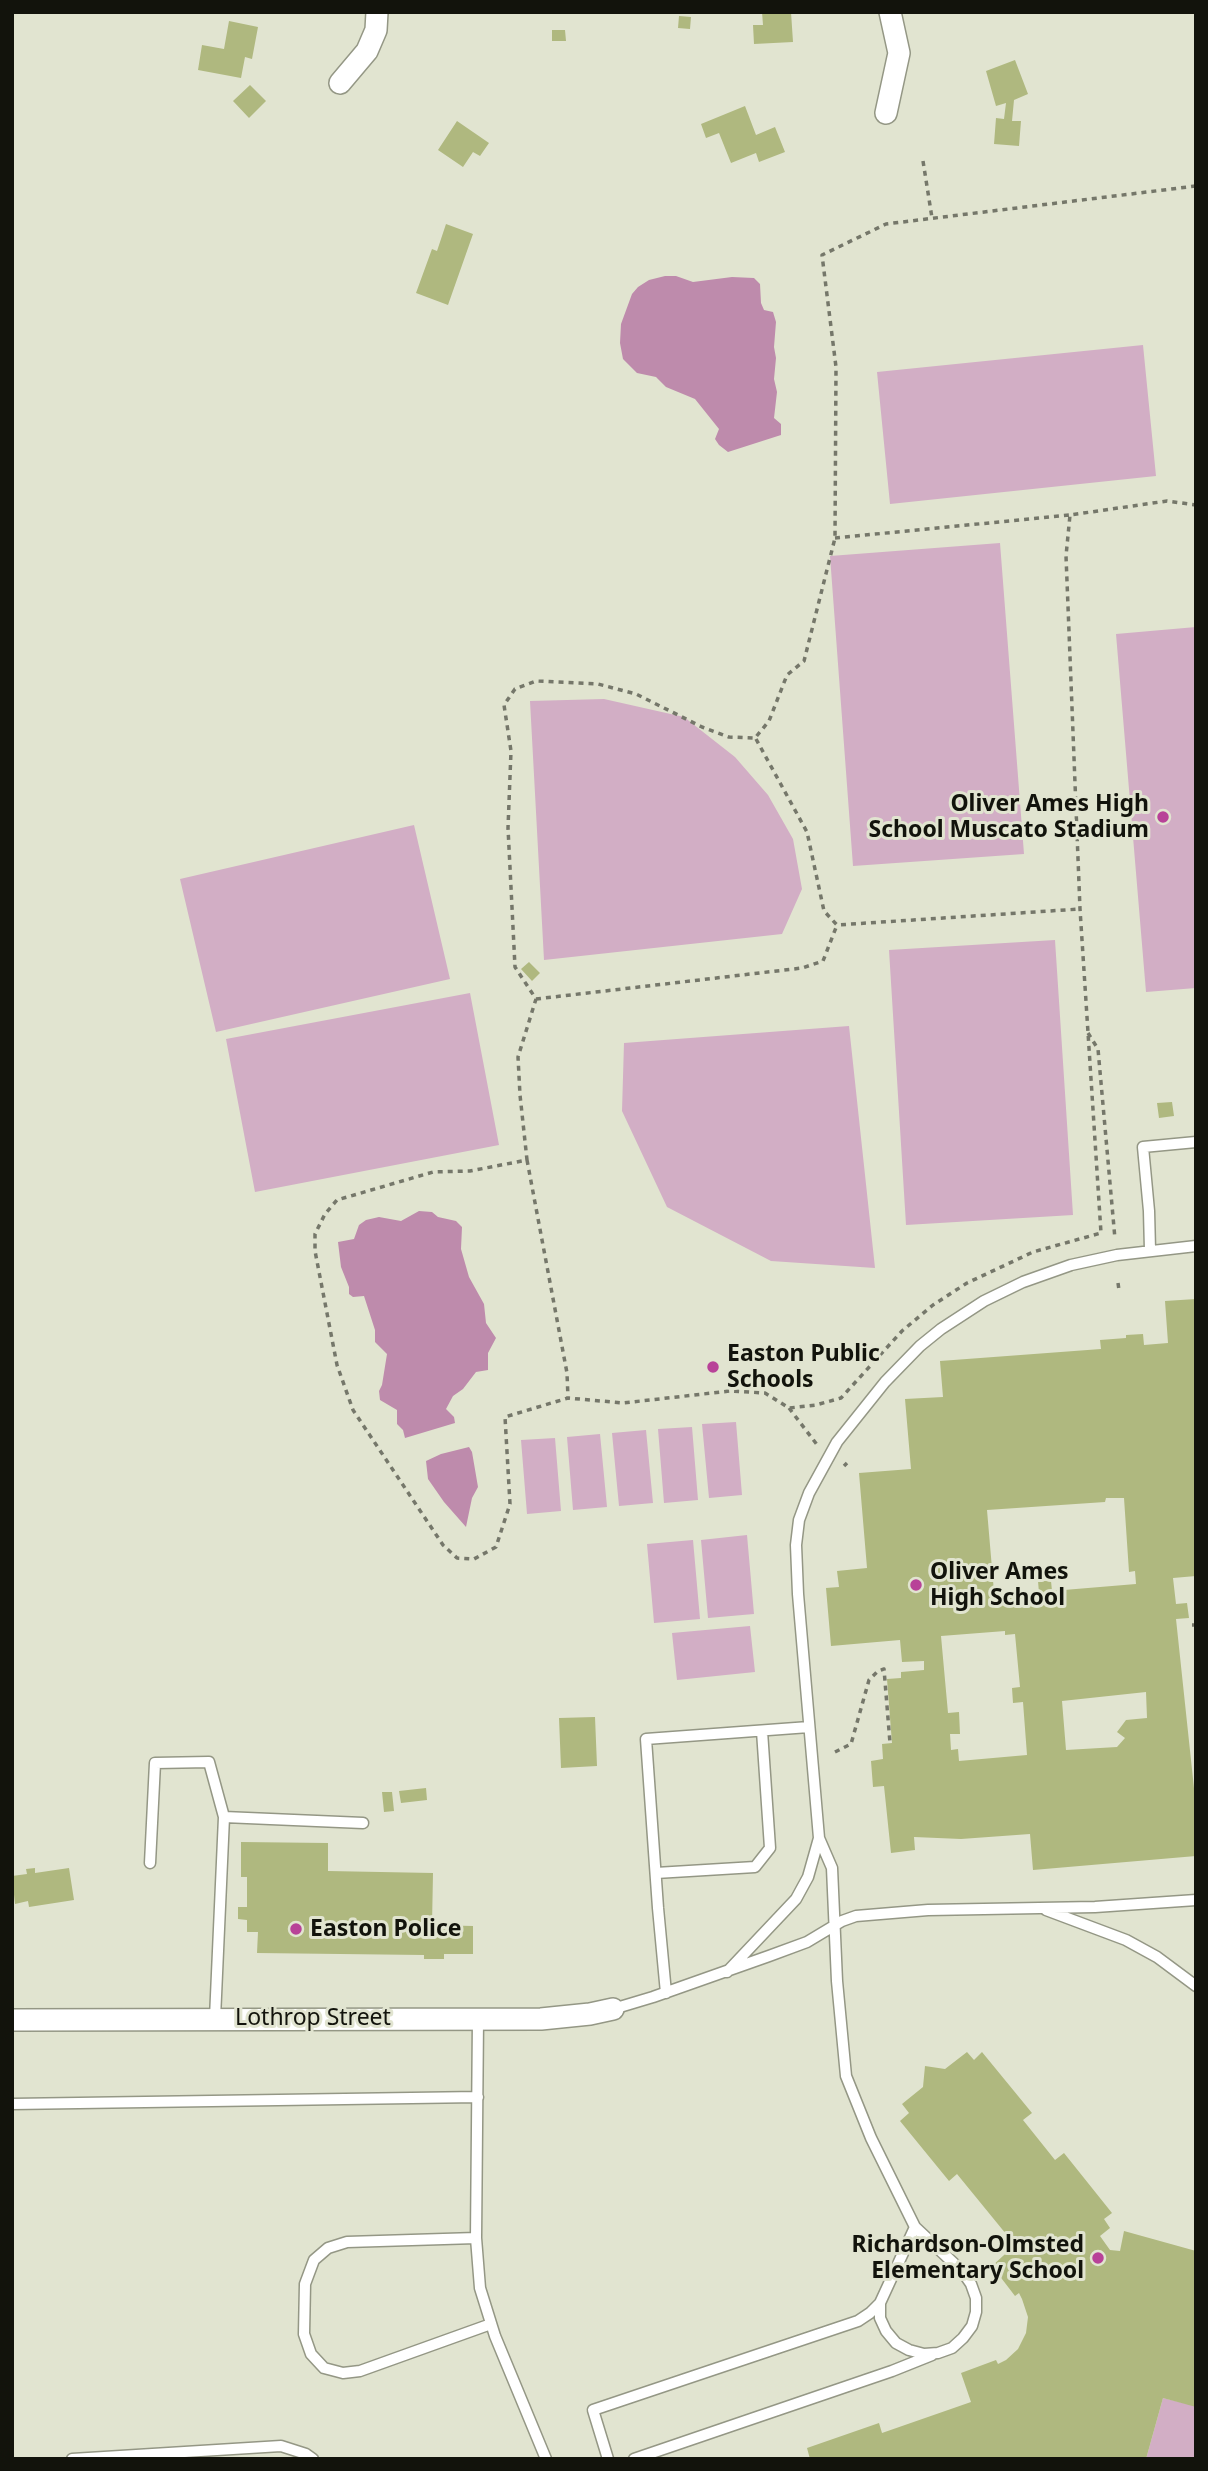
<!DOCTYPE html>
<html>
<head>
<meta charset="utf-8">
<style>
  body { margin:0 }
  #map { position:relative; width:1208px; height:2471px; overflow:hidden; background:#e1e4d0; font-family:"Noto Sans",sans-serif }
  canvas { display:block }
  .frame { position:absolute; inset:0; border:14px solid #12130c; pointer-events:none }
</style>
</head>
<body>
<div id="map">
<canvas width="1208" height="2471"></canvas>
<div class="frame"></div>
</div>
<script>
const ctx = document.querySelector('canvas').getContext('2d');
ctx.lineJoin = 'round';
function fillPath(path, color) {
  ctx.fillStyle = color;
  ctx.fill(path, 'evenodd');
}
function toPath(rows) {
  const path = new Path2D();
  for (const r of rows) {
    path.moveTo(r[0], r[1]);
    for (let i = 2; i < r.length; i += 2) path.lineTo(r[i], r[i + 1]);
  }
  return path;
}
function strokePath(path, color, width, dash) {
  ctx.strokeStyle = color;
  ctx.lineWidth = width;
  ctx.lineCap = dash ? 'butt' : 'round';
  ctx.setLineDash(dash || []);
  ctx.stroke(path);
}
function write(font, color, halo, rows, align = 'center') {
  ctx.font = font + ' "Noto Sans",sans-serif';
  ctx.lineWidth = 6;
  ctx.setLineDash([]);
  ctx.textBaseline = 'middle';
  ctx.strokeStyle = halo;
  ctx.fillStyle = color;
  for (const [text, x, y, turn = 0] of rows) {
    ctx.save();
    ctx.translate(x, y);
    ctx.rotate((+turn || 0) * Math.PI / 180);
    ctx.textAlign = isNaN(turn) ? turn : align;
    if (halo) ctx.strokeText(text, 0, 0);
    ctx.fillText(text, 0, 0);
    ctx.restore();
  }
}
const green = toPath([
  [1143,345,1156,476,890,504,877,372],
  [1000,543,1024,854,853,866,830,556],
  [1196,627,1196,988,1146,992,1116,634],
  [604,699,684,717,735,757,768,795,793,839,802,889,782,934,544,960,530,701],
  [414,825,450,979,216,1032,180,879],
  [1055,940,1073,1215,906,1225,889,950],
  [470,993,499,1145,255,1192,226,1039],
  [849,1026,875,1268,771,1261,667,1207,622,1111,624,1043],
  [736,1422,742,1495,709,1498,702,1424],
  [692,1427,698,1500,664,1503,658,1429],
  [646,1430,653,1503,619,1506,612,1433],
  [600,1434,607,1507,573,1510,567,1437],
  [555,1438,561,1511,527,1514,521,1440],
  [747,1535,754,1614,708,1618,701,1540],
  [693,1540,700,1619,654,1623,647,1544],
  [750,1626,755,1672,677,1680,672,1633],
  [1163,2398,1196,2406,1196,2459,1146,2459]
]);
const water = toPath([
  [665,276,676,276,693,282,732,277,754,278,760,284,761,303,764,310,773,312,776,322,774,347,776,358,774,379,777,392,774,418,781,424,781,435,728,452,719,445,715,439,719,429,695,399,666,387,656,377,637,373,623,359,620,343,621,324,632,294,638,287,649,280],
  [419,1211,432,1212,438,1217,456,1221,462,1227,461,1249,469,1277,484,1304,486,1323,496,1338,488,1353,488,1370,476,1372,463,1389,453,1396,446,1409,454,1417,455,1423,405,1438,403,1430,397,1424,397,1410,380,1400,379,1391,382,1385,387,1354,375,1342,375,1330,364,1296,353,1297,349,1294,349,1287,341,1267,338,1242,354,1239,359,1225,366,1220,379,1217,401,1221],
  [469,1447,472,1452,478,1487,472,1498,466,1527,444,1502,428,1479,426,1461,441,1454]
]);
const building = toPath([
  [762,12,791,12,793,42,754,44,753,25,763,25],
  [679,16,691,17,690,29,678,28],
  [229,21,258,27,252,59,245,57,241,78,198,70,202,45,224,49],
  [552,30,565,30,566,41,552,41],
  [1015,60,1028,94,1014,100,1012,121,1021,121,1019,146,994,144,996,118,1004,119,1006,103,996,106,986,71],
  [250,85,266,101,249,118,233,101],
  [745,106,756,135,775,127,785,152,759,162,756,153,731,163,719,133,706,138,701,124],
  [457,121,489,143,480,156,473,152,463,167,438,150],
  [446,224,473,234,448,305,416,293,432,249,437,251],
  [529,962,540,973,532,981,521,969],
  [1172,1102,1174,1116,1159,1118,1157,1103],
  [1196,1299,1196,1576,1173,1578,1176,1604,1187,1603,1189,1618,1176,1619,1196,1807,1196,1856,1033,1870,1030,1834,961,1839,914,1837,915,1850,891,1853,884,1786,873,1787,871,1761,883,1759,882,1744,892,1743,887,1679,901,1678,901,1672,924,1670,924,1661,902,1662,900,1640,831,1646,826,1588,839,1587,837,1571,867,1568,859,1473,911,1469,905,1399,943,1397,940,1361,1101,1349,1100,1340,1126,1338,1126,1335,1143,1334,1144,1345,1168,1343,1165,1301],
  [1106,1498,1124,1498,1129,1572,1135,1571,1136,1584,1052,1591,1051,1581,1038,1581,1039,1593,1007,1594,1007,1591,994,1592,987,1510,1105,1502],
  [1005,1631,1005,1635,1015,1634,1020,1687,1012,1688,1013,1703,1023,1702,1027,1755,959,1761,958,1749,951,1750,950,1734,960,1734,959,1712,948,1713,941,1636],
  [1146,1692,1147,1718,1126,1720,1117,1732,1125,1738,1117,1747,1066,1750,1062,1701],
  [595,1717,597,1766,561,1768,559,1718],
  [426,1788,427,1800,401,1803,399,1791],
  [382,1792,392,1792,394,1811,384,1812],
  [241,1842,328,1843,328,1871,433,1873,432,1925,473,1926,473,1954,444,1954,444,1959,424,1959,424,1955,257,1953,258,1932,247,1932,247,1920,238,1919,238,1907,247,1907,247,1877,241,1877],
  [35,1868,35,1873,69,1868,74,1900,29,1907,28,1901,15,1904,12,1876,27,1874,26,1869],
  [967,2052,974,2060,982,2052,1032,2113,1023,2120,1055,2160,1064,2153,1112,2213,1104,2219,1110,2228,1100,2236,1110,2250,1120,2251,1124,2231,1196,2251,1196,2407,1163,2398,1146,2459,810,2459,807,2448,879,2423,882,2433,971,2402,961,2373,996,2360,998,2364,1006,2360,1018,2349,1026,2333,1028,2317,1022,2299,1019,2293,1015,2296,992,2266,1015,2245,957,2174,949,2181,900,2121,909,2113,902,2104,923,2087,925,2066,945,2069]
]);
const path = toPath([
  [923,161,932,218],
  [1196,186,886,224,822,255,836,367,835,538,804,661,787,675,769,721,755,738,729,737,702,727,636,694,598,684,536,681,515,689,504,705,511,751,508,828,515,967,536,999,518,1057,520,1095,527,1160,470,1171,433,1172,337,1200,325,1214,315,1234,315,1251,337,1365,353,1410,443,1545,457,1558,474,1559,496,1547,510,1504,505,1417,568,1398,623,1403,730,1391,765,1393,789,1408,816,1405,841,1398,902,1331,933,1305,967,1283,1033,1252,1101,1233,1080,909,1066,556,1070,515,1167,501,1196,505],
  [835,538,1070,515],
  [756,739,807,832,824,911,837,925,1080,909],
  [536,999,802,968,823,961,837,925],
  [1088,1033,1098,1049,1115,1239],
  [527,1160,567,1373,568,1398],
  [1118,1283,1119,1290],
  [789,1408,818,1446],
  [844,1466,847,1463],
  [1192,1625,1196,1625],
  [835,1752,851,1744,869,1680,878,1671,884,1669,890,1743]
]);
const service = toPath([
  [1150,1250,1149,1211,1143,1147,1196,1142],
  [819,1838,832,1868,837,1981,846,2076,871,2138,915,2227,880,2303,880,2318,886,2331,896,2343,909,2350,924,2354,938,2353,952,2348,963,2338,972,2326,976,2312,976,2298,971,2284,962,2271,915,2227],
  [150,1863,155,1763,209,1762,224,1817],
  [656,1873,755,1867,770,1848,762,1731],
  [1046,1910,1126,1940,1157,1957,1196,1986],
  [727,1972,796,1899,808,1877,819,1838,798,1594,796,1545,799,1520,809,1493,837,1442,885,1382,920,1346,941,1329,984,1301,1023,1282,1071,1265,1117,1255,1196,1246],
  [666,1993,658,1908,646,1739,809,1727],
  [613,2009,653,1997,769,1956,807,1942,842,1921,856,1916,928,1910,1095,1907,1196,1900],
  [215,2018,224,1817,363,1823],
  [478,2019,476,2238,480,2288,495,2336,546,2459],
  [12,2104,478,2097],
  [476,2238,347,2242,328,2248,314,2260,305,2284,304,2334,311,2354,324,2368,343,2373,360,2371,491,2324],
  [72,2459,281,2446,306,2454,313,2459],
  [608,2459,593,2410,858,2321,870,2313,880,2303],
  [634,2459,892,2371,932,2355]
]);
const minor = toPath([
  [340,83,367,51,376,30,377,12],
  [886,113,899,53,890,12],
  [12,2020,541,2019,590,2014,613,2009]
]);
const markers = [
  [1163,817,7,"#b84298"],
  [713,1367,7,"#b84298"],
  [916,1585,7,"#b84298"],
  [296,1929,7,"#b84298"],
  [1098,2258,7,"#b84298"]
];
const poiNames = [
  ["Oliver Ames High",1149,804,"right"],
  ["School Muscato Stadium",1149,830,"right"],
  ["Easton Public",727,1354],
  ["Schools",727,1380],
  ["Oliver Ames",930,1572],
  ["High School",930,1598],
  ["Easton Police",310,1929],
  ["Richardson-Olmsted",1084,2245,"right"],
  ["Elementary School",1084,2271,"right"]
];
const streetNames = [
  ["Lothrop Street",313,2018]
];
fillPath(green, '#d2aec5');
fillPath(water, '#be8bac');
fillPath(building, '#afb87f');
strokePath(service, '#949785', 13);
strokePath(minor, '#949785', 24);
strokePath(path, '#75776a', 3.5, [5, 5]);
strokePath(service, '#fff', 10);
strokePath(minor, '#fff', 21);
for (const [x, y, r, color] of markers) {
  const dot = new Path2D();
  dot.arc(x, y, r, 0, 2 * Math.PI);
  ctx.fillStyle = color;
  ctx.fill(dot);
  strokePath(dot, '#e1e4d0', 2.5);
}
write('bold 23px', '#12130c', '#e1e4d0', poiNames, 'left');
write('23px', '#12130c', '#e1e4d0', streetNames);
</script>
</body>
</html>
